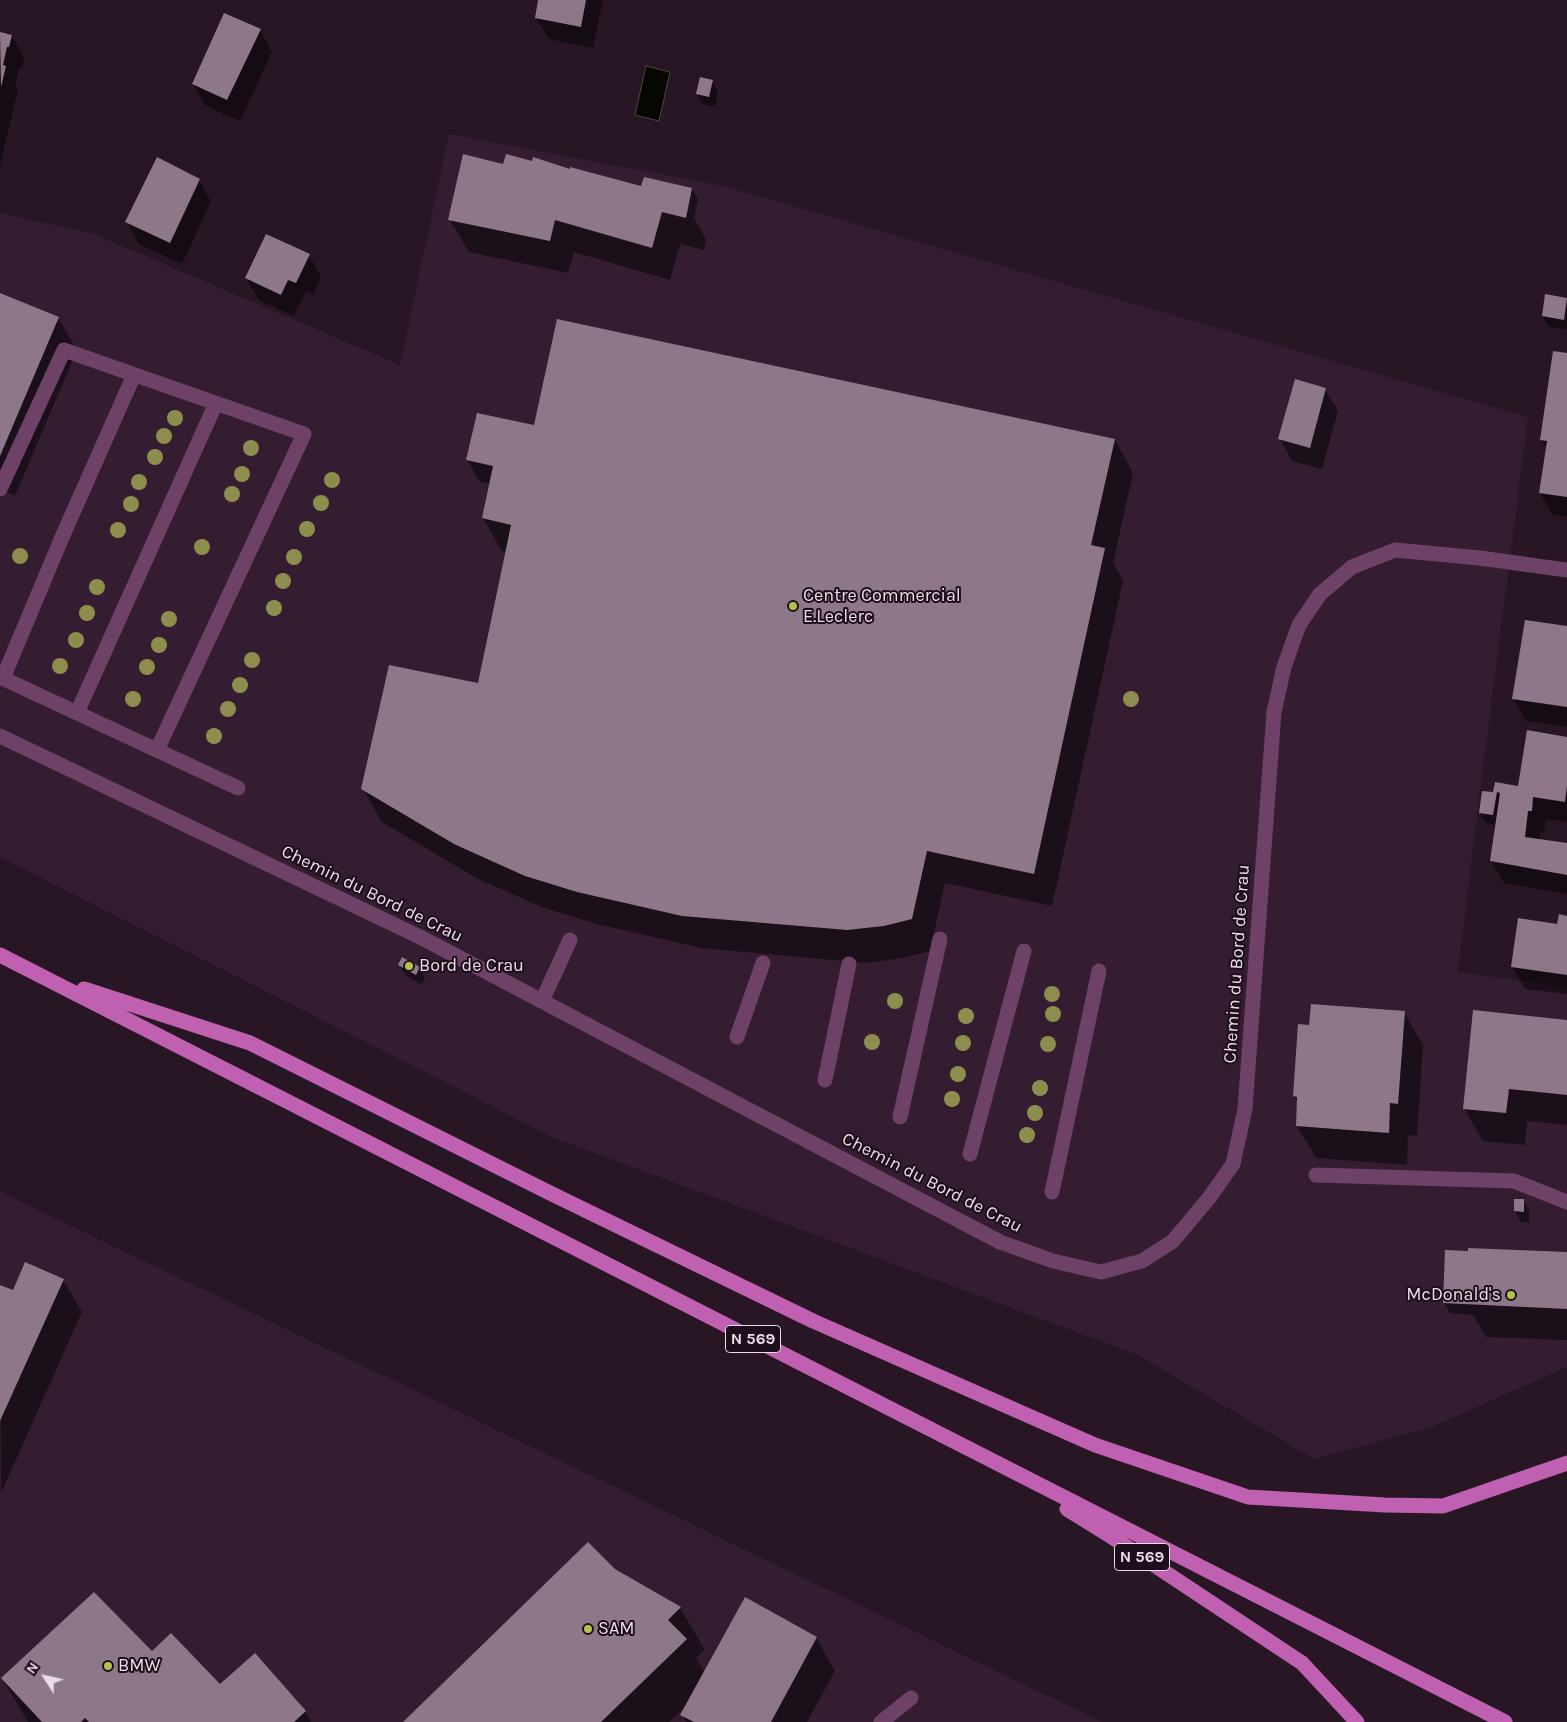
<!DOCTYPE html>
<html>
<head>
<meta charset="utf-8">
<style>
  body { margin:0 }
  #map { position:relative; width:1567px; height:1722px; overflow:hidden; background:#281625; font-family:Karla,sans-serif }
  canvas { display:block }
  .north { position:absolute; left:20px; top:1652px; width:50px; height:50px; -webkit-text-stroke:4px #1e0d1b; paint-order:stroke; rotate:305deg; font-size:14px; font-weight:700; line-height:20px; text-align:center; color:#eadde7 }
  .north::after { content:''; display:block; margin:auto; width:18px; height:22px; background:#eadde7; clip-path:polygon(50% 0,100% 100%,50% 72%,0 100%) }
</style>
</head>
<body>
<div id="map">
<canvas width="1567" height="1722"></canvas>
<div class="north">N</div>
</div>
<script>
const ctx = document.querySelector('canvas').getContext('2d');
ctx.lineJoin = 'round';
function fillPath(path, color) {
  ctx.fillStyle = color;
  ctx.fill(path, 'evenodd');
}
function toPath(rows) {
  const path = new Path2D();
  for (const r of rows) {
    path.moveTo(r[0], r[1]);
    for (let i = 2; i < r.length; i += 2) path.lineTo(r[i], r[i + 1]);
  }
  return path;
}
function strokePath(path, color, width, dash) {
  ctx.strokeStyle = color;
  ctx.lineWidth = width;
  ctx.lineCap = dash ? 'butt' : 'round';
  ctx.setLineDash(dash || []);
  ctx.stroke(path);
}
function write(font, color, halo, rows, align = 'center') {
  ctx.font = font + ' Karla,sans-serif';
  ctx.lineWidth = 4;
  ctx.setLineDash([]);
  ctx.textBaseline = 'middle';
  ctx.strokeStyle = halo;
  ctx.fillStyle = color;
  for (const [text, x, y, turn = 0] of rows) {
    ctx.save();
    ctx.translate(x, y);
    ctx.rotate((+turn || 0) * Math.PI / 180);
    ctx.textAlign = isNaN(turn) ? turn : align;
    if (halo) ctx.strokeText(text, 0, 0);
    ctx.fillText(text, 0, 0);
    ctx.restore();
  }
}
const built = toPath([
  [449,134,723,186,1528,417,1476,823,1458,972,1567,987,1567,1367,1432,1427,1314,1459,1138,1355,557,1139,0,857,0,213,94,234,400,365],
  [0,1192,478,1421,1102,1722,0,1722]
]);
const water = toPath([
  [646,66,670,72,659,121,635,115,646,66]
]);
const shadow = toPath([
  [540,0,603,0,593,48,549,39,536,18],
  [260,30,272,52,240,121,206,106,193,84],
  [0,33,12,36,24,58,22,69,19,68,15,85,18,89,0,166],
  [712,81,718,92,715,107,703,104,697,94],
  [504,165,580,173,642,188,692,189,698,200,694,218,706,240,704,250,680,244,670,280,574,252,568,273,469,252,450,220],
  [199,180,211,202,182,264,139,244,127,222],
  [309,255,321,277,313,295,306,291,294,316,259,300,246,278],
  [0,295,58,318,77,350,15,496,0,489],
  [1546,295,1567,299,1567,329,1549,327,1543,316],
  [1567,354,1567,517,1553,515,1540,493,1547,449,1541,439],
  [1325,389,1338,411,1322,469,1292,461,1280,439],
  [534,426,1115,440,1133,473,1113,563,1123,581,1052,906,945,883,930,951,903,958,866,963,701,948,597,924,544,908,476,878,382,822,363,789,479,684,507,552,502,551,483,518,491,484,480,482,467,460],
  [1567,627,1567,727,1526,721,1514,699],
  [1567,738,1567,822,1546,819,1544,833,1540,832,1539,840,1567,845,1567,894,1504,883,1491,861,1497,825,1486,823,1480,813,1494,793,1496,784,1519,787],
  [1567,917,1567,994,1525,989,1512,967],
  [399,965,419,968,425,978,422,985,405,975],
  [1404,1012,1423,1045,1417,1136,1408,1135,1407,1165,1316,1158,1297,1126,1298,1103,1294,1096],
  [1567,1021,1567,1125,1527,1121,1525,1145,1483,1141,1464,1108],
  [1523,1200,1529,1210,1529,1222,1521,1222,1515,1211],
  [1567,1254,1567,1340,1486,1337,1473,1315,1450,1313,1444,1303],
  [63,1280,82,1312,1,1493,0,1286,12,1291],
  [614,1570,680,1608,705,1650,696,1658,705,1673,745,1599,816,1638,835,1671,807,1722,686,1722,682,1715,686,1706,669,1722,405,1722],
  [152,1653,220,1685,305,1711,311,1722,28,1722,2,1678]
]);
const building = toPath([
  [538,0,586,0,581,27,535,18],
  [224,13,261,29,227,100,192,84],
  [0,32,12,35,9,47,7,47,3,65,6,66,1,87],
  [700,77,713,80,709,97,696,94],
  [463,154,503,164,506,154,532,161,533,157,570,169,570,167,641,186,644,177,692,188,686,218,662,212,652,248,555,220,550,241,448,220],
  [157,157,200,179,170,243,125,222],
  [266,234,310,254,296,283,288,280,281,295,245,278],
  [0,293,59,317,0,456],
  [1545,294,1567,298,1564,320,1542,316],
  [557,319,1115,439,1091,545,1105,548,1034,874,927,851,912,919,884,926,847,930,682,916,577,892,525,876,454,844,361,789,389,665,478,683,511,525,482,518,493,466,466,460,477,413,534,425],
  [1553,351,1567,353,1567,497,1539,493,1547,441,1540,440],
  [1295,379,1326,388,1310,448,1278,439],
  [1525,620,1567,626,1567,707,1512,699],
  [1527,730,1567,737,1567,785,1565,802,1533,797,1532,811,1528,811,1525,837,1567,843,1567,875,1490,861,1500,793,1497,792,1493,815,1479,813,1482,791,1493,792,1495,782,1518,786],
  [1559,914,1567,916,1567,975,1511,967,1518,918,1557,924],
  [402,957,420,967,416,975,398,965],
  [1311,1004,1405,1011,1398,1104,1390,1103,1389,1133,1296,1126,1297,1097,1293,1096,1298,1024,1309,1025],
  [1473,1010,1567,1020,1567,1095,1509,1089,1506,1113,1463,1109],
  [1514,1199,1524,1199,1524,1212,1514,1211],
  [1468,1248,1567,1252,1567,1309,1443,1303,1445,1250,1468,1251],
  [25,1262,64,1279,0,1421,0,1285,13,1290],
  [588,1542,615,1569,681,1607,668,1620,687,1639,601,1722,403,1722],
  [94,1592,152,1651,171,1633,220,1684,255,1653,306,1711,294,1722,89,1722,85,1718,81,1722,42,1722,1,1678],
  [745,1597,817,1637,771,1722,694,1722,680,1715]
]);
const minor = toPath([
  [0,489,64,350,304,434,157,750],
  [0,677,238,788],
  [3,678,63,535,134,375],
  [77,713,216,403],
  [0,736,422,938,1000,1242,1053,1261,1101,1272,1142,1261,1173,1241,1209,1198,1233,1164,1245,1109,1274,712,1284,667,1299,625,1320,594,1352,567,1395,550,1480,558,1567,570],
  [542,1001,570,940],
  [737,1037,763,963],
  [825,1080,849,964],
  [900,1117,940,939],
  [970,1154,1024,951],
  [1316,1175,1514,1181,1567,1202],
  [1052,1192,1099,971],
  [881,1722,911,1698]
]);
const major = toPath([
  [0,955,1505,1722],
  [84,989,250,1043,552,1194,813,1321,1095,1445,1248,1497,1385,1505,1443,1506,1567,1463],
  [1067,1509,1109,1535,1302,1663,1357,1722]
]);
const trees = [
  [175,418],
  [164,436],
  [251,448],
  [155,457],
  [242,474],
  [332,480],
  [139,482],
  [232,494],
  [321,503],
  [131,504],
  [307,529],
  [118,530],
  [202,547],
  [20,556],
  [294,557],
  [283,581],
  [97,587],
  [274,608],
  [87,613],
  [169,619],
  [76,640],
  [159,645],
  [252,660],
  [60,666],
  [147,667],
  [240,685],
  [133,699],
  [1131,699],
  [228,709],
  [214,736],
  [1052,994],
  [895,1001],
  [1053,1014],
  [966,1016],
  [872,1042],
  [963,1043],
  [1048,1044],
  [958,1074],
  [1040,1088],
  [952,1099],
  [1035,1113],
  [1027,1135]
];
const markers = [
  [793,606,5,"#b3c24b"],
  [409,966,5,"#b3c24b"],
  [1511,1295,5,"#b3c24b"],
  [588,1629,5,"#b3c24b"],
  [108,1666,5,"#b3c24b"]
];
const shields = [
  [753,1339,55],
  [1142,1557,55]
];
const shieldNames = [
  ["N 569",753,1339],
  ["N 569",1142,1557]
];
const poiNames = [
  ["Centre Commercial",803,596],
  ["E.Leclerc",803,617],
  ["Bord de Crau",419,966],
  ["McDonald's",1501,1295,"right"],
  ["SAM",598,1629],
  ["BMW",118,1666]
];
const streetNames = [
  ["Chemin du Bord de Crau",372,894,26],
  ["Chemin du Bord de Crau",1237,964,-86],
  ["Chemin du Bord de Crau",932,1183,27]
];
fillPath(built, '#341d30');
fillPath(water, '#060800');
strokePath(water, '#4a4845', 1);
fillPath(shadow, '#0007');
fillPath(building, '#8e7789');
strokePath(minor, '#6e4167', 15);
strokePath(major, '#c060b1', 15);
ctx.fillStyle = '#8d8e4e';
for (const [x, y] of trees) {
  ctx.beginPath();
  ctx.arc(x, y, 8, 0, 2 * Math.PI);
  ctx.fill();
}
for (const [x, y, r, color] of markers) {
  const dot = new Path2D();
  dot.arc(x, y, r, 0, 2 * Math.PI);
  ctx.fillStyle = color;
  ctx.fill(dot);
  strokePath(dot, '#1e0d1b', 2);
}
for (const [x, y, w] of shields) {
  const box = new Path2D();
  box.roundRect(x - w / 2, y - 13.5, w, 27, 4);
  ctx.fillStyle = '#1e0d1b';
  ctx.fill(box);
  strokePath(box, '#eadde7', 1);
}
write('bold 16px', '#eadde7', null, shieldNames);
write('18px', '#eadde7', '#1e0d1b', poiNames, 'left');
write('18px', '#eadde7', '#1e0d1b', streetNames);
</script>
</body>
</html>
